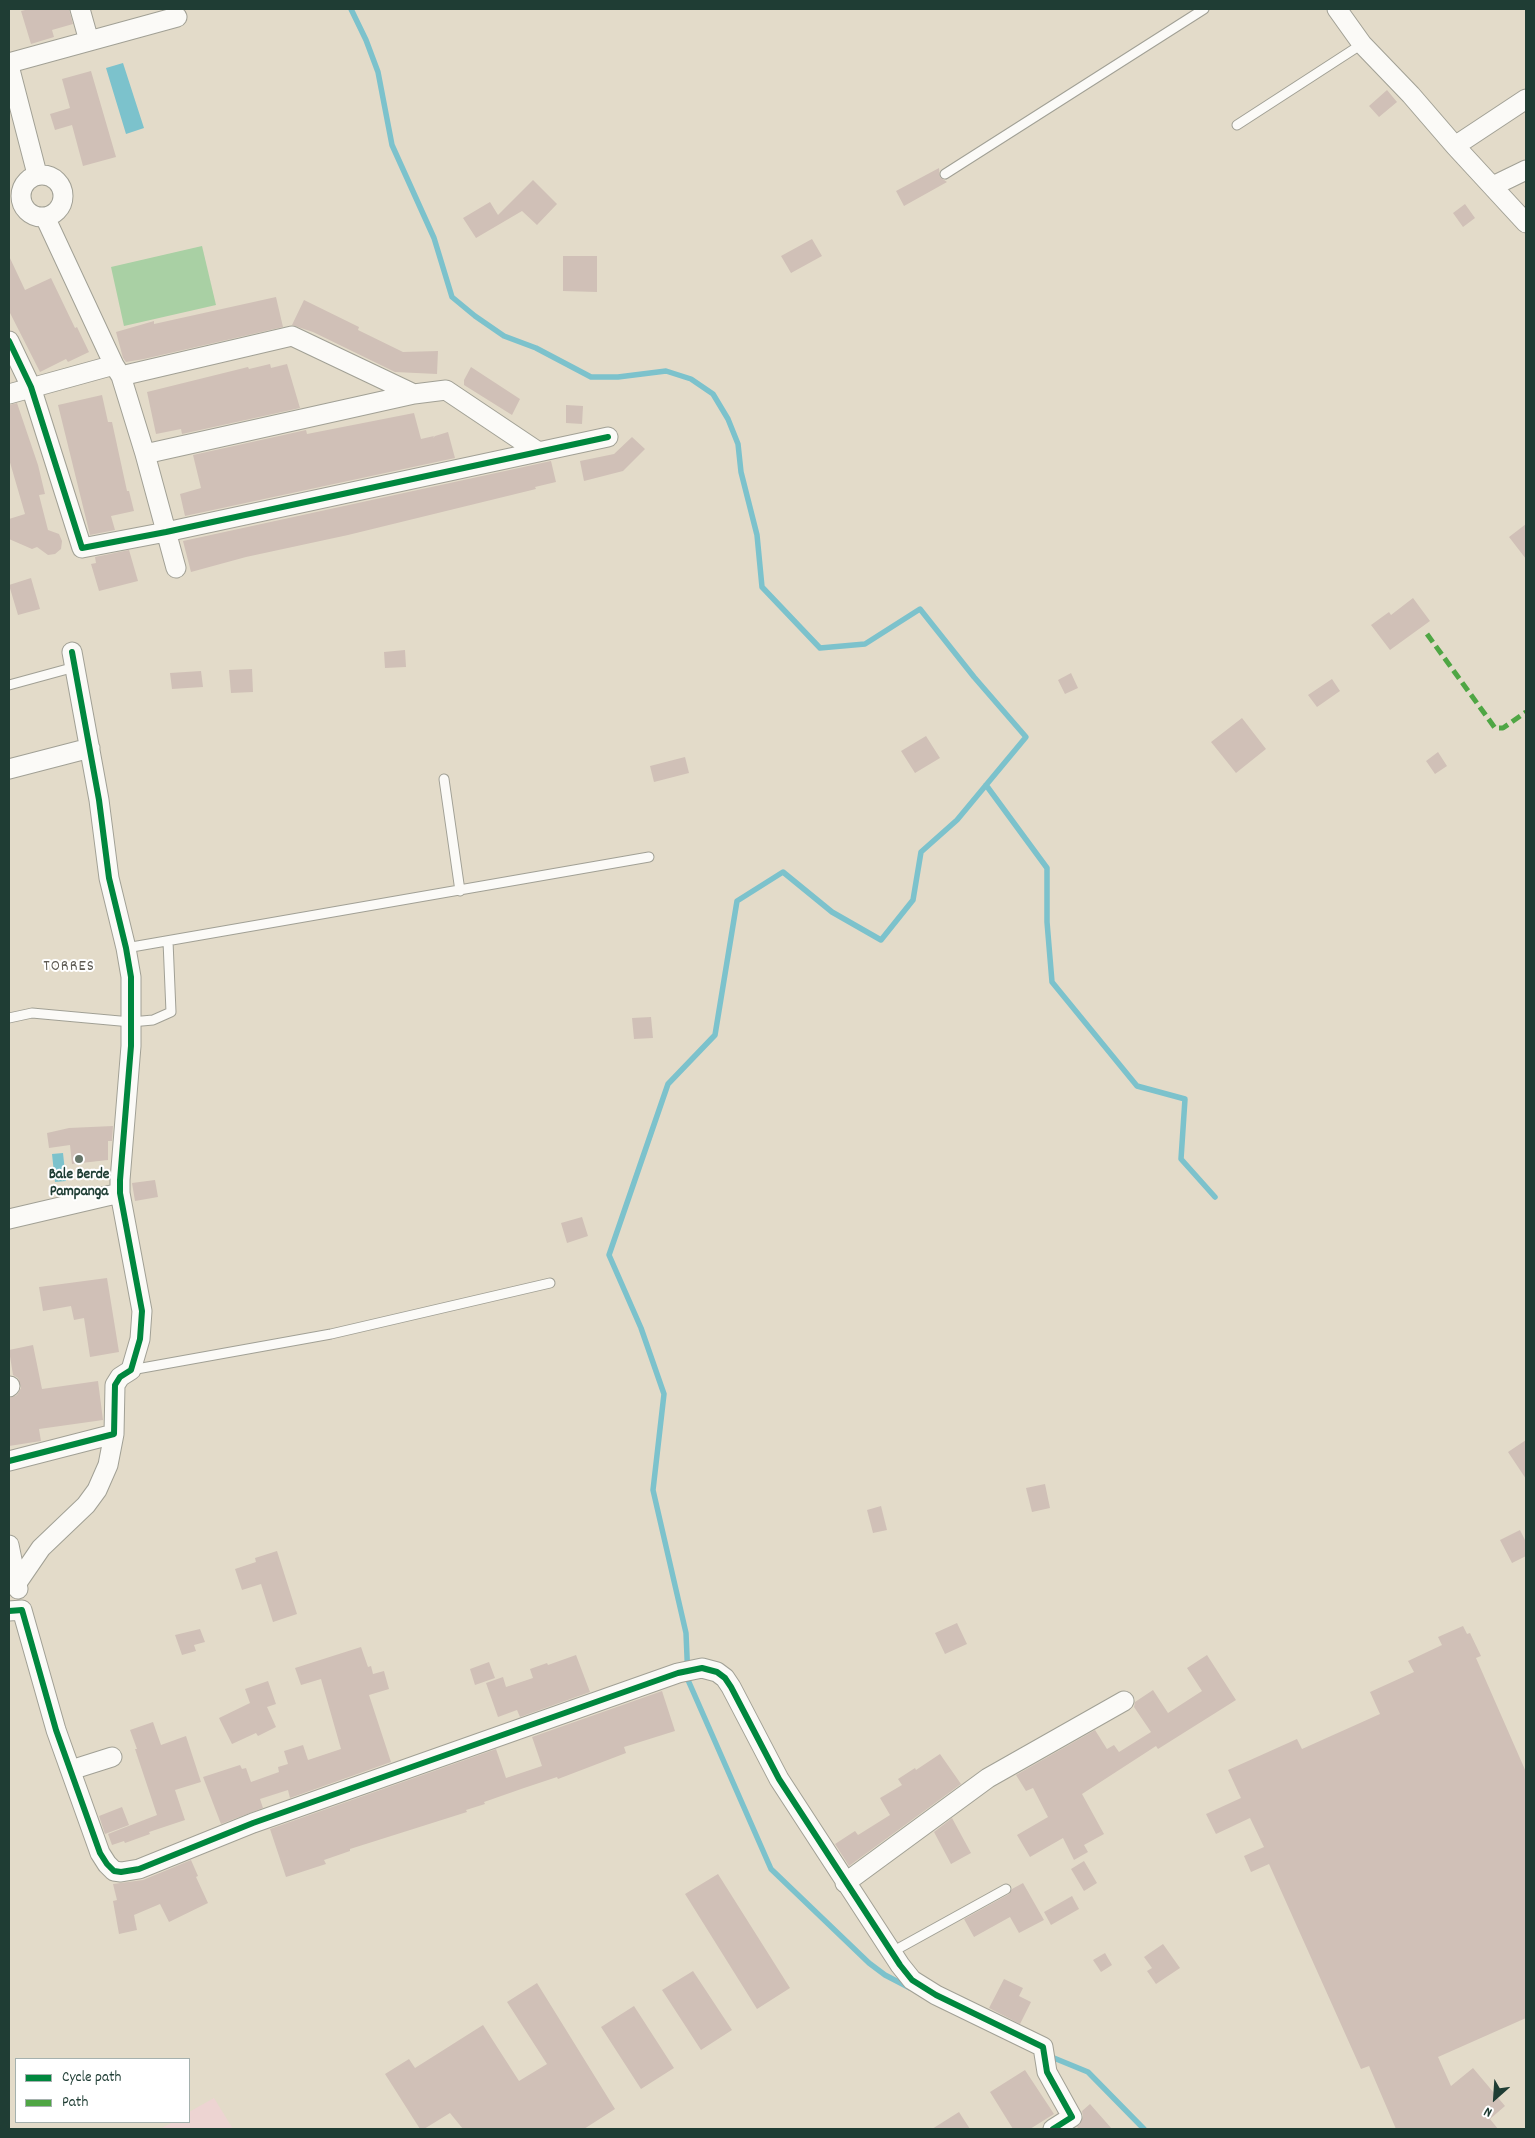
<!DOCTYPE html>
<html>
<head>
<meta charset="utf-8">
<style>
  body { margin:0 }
  #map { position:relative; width:1535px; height:2138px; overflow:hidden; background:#e3dbc9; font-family:Dekko,sans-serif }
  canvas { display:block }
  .frame { position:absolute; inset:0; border:10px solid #1f3d34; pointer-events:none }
  .legend { position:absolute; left:15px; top:2058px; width:175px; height:65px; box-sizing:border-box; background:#fff; border:1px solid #a5b1ae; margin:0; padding:6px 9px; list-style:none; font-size:15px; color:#1f3d34 }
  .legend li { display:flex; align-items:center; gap:10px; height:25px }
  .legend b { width:25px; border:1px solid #a5b1ae }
  .north { position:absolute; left:1470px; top:2073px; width:50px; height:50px; -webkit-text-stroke:4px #fff; paint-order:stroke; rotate:206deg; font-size:14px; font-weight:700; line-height:20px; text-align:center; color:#1f3d34 }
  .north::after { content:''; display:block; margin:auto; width:18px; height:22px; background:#1f3d34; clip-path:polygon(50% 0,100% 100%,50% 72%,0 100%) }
</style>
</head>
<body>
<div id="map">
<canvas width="1535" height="2138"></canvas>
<div class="frame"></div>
<ul class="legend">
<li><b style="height:6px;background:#00873e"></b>Cycle path</li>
<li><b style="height:6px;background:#4fa644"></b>Path</li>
</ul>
<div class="north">N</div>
</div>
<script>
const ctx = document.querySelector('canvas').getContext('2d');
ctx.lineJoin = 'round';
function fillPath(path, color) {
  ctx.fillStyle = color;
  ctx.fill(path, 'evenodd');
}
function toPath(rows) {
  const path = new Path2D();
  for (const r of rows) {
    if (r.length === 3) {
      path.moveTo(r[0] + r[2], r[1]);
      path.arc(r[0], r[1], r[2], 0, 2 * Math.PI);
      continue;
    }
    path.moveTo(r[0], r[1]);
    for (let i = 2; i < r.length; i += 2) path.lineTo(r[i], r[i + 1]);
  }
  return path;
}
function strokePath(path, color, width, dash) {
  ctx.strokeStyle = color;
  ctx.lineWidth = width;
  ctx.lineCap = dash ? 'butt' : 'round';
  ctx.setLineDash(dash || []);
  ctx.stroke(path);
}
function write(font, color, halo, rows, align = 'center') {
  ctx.font = font + ' Dekko,sans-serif';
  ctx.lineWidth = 4;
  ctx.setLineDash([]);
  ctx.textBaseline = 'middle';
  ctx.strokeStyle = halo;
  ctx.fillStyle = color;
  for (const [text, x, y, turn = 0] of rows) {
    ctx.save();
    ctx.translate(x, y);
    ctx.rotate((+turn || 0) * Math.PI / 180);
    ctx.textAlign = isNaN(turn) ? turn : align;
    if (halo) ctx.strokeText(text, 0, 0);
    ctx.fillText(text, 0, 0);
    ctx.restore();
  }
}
const built = toPath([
  [214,2098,233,2129,160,2129,173,2122,189,2122,189,2112]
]);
const green = toPath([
  [202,246,216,305,124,326,111,267]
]);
const water = toPath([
  [123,63,144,128,126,134,106,68],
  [63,1153,66,1181,55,1182,52,1154]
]);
const stream = toPath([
  [351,9,366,40,378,72,392,145,434,238,452,297,475,316,504,336,536,348,591,377,618,377,666,371,691,379,713,394,728,419,738,444,741,472,757,535,762,587,820,648,865,644,920,609,974,677,1026,737,957,820,921,852,913,900,881,940,832,912,783,872,737,901,715,1035,668,1084,609,1255,641,1328,664,1394,653,1490,686,1633,688,1680,771,1869,869,1963,885,1975,910,1988],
  [986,785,1047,868,1047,922,1052,982,1137,1086,1185,1099,1181,1159,1215,1197],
  [1049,2056,1088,2072,1144,2129]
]);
const building = toPath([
  [29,9,69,9,73,24,52,30,54,37,31,44,21,11],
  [91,71,116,157,83,166,72,125,55,130,50,114,70,108,62,79],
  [1387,90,1397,102,1379,117,1369,106],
  [939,168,940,177,947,182,904,206,896,191],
  [533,180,557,204,537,225,522,211,476,238,463,218,490,202,498,215],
  [1465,204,1475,218,1463,227,1453,213],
  [812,239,822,256,791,273,781,256],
  [9,256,25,290,51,278,75,328,77,327,89,352,68,362,66,359,40,372,9,311],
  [563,256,597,256,597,292,563,291],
  [276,297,283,327,144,359,126,362,123,358,116,332,154,321,154,324],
  [304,300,359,327,358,330,403,352,438,351,437,374,395,372,313,332,292,325],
  [270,364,271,368,287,364,300,408,182,434,181,429,156,434,147,392,248,367,249,369],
  [471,367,520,399,512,415,464,385,464,380],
  [102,395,108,422,112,422,127,491,129,491,134,511,111,516,115,530,90,535,58,405],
  [17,403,38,465,45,494,39,495,48,530,59,534,62,541,61,549,55,554,48,555,37,547,32,549,9,539,9,519,25,514,9,459,9,405],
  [566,405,583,406,582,424,566,423],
  [414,413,421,439,434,436,433,438,435,436,448,432,455,458,185,516,180,494,201,488,193,455,306,430,307,434],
  [632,437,645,449,623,471,584,481,580,461,614,454],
  [551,461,556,482,535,487,536,489,348,535,246,557,191,572,183,541],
  [1526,524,1526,559,1509,537],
  [129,550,138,581,99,591,91,564,96,563,95,557],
  [31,578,40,609,18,615,9,585],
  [1413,598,1430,621,1390,650,1371,625,1389,612,1391,615],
  [405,650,406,667,385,668,384,652],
  [252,669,253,692,231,693,229,670],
  [201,671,203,687,172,689,170,673],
  [1071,673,1078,688,1065,694,1058,680],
  [1332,679,1340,691,1317,707,1308,695],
  [1242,718,1266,749,1236,773,1211,742],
  [926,736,940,758,915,773,901,751],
  [1438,752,1447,766,1435,774,1426,761],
  [685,757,689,773,654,782,650,766],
  [651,1017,653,1038,634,1039,632,1018],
  [113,1126,112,1141,108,1141,108,1160,72,1164,70,1145,49,1148,47,1133,69,1128],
  [155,1180,158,1197,135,1201,132,1183],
  [582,1217,588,1236,567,1243,561,1223],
  [107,1278,119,1352,90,1357,84,1318,74,1320,71,1306,43,1311,39,1287],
  [33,1345,42,1389,98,1381,103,1420,39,1429,41,1441,9,1446,9,1398,17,1395,21,1388,18,1378,13,1375,9,1350],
  [1526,1440,1526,1479,1508,1452],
  [1045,1484,1050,1508,1032,1512,1026,1488],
  [881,1506,887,1530,873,1533,867,1510],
  [1520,1530,1526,1542,1526,1556,1512,1563,1500,1540],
  [277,1551,297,1614,273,1622,261,1584,242,1590,235,1569,256,1562,255,1558],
  [957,1623,967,1644,945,1654,935,1633],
  [1463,1626,1467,1634,1470,1633,1481,1656,1476,1658,1526,1772,1526,2018,1438,2057,1451,2086,1473,2068,1505,2106,1490,2119,1498,2129,1396,2129,1369,2066,1361,2069,1269,1864,1251,1872,1244,1856,1264,1847,1250,1818,1216,1834,1206,1814,1241,1798,1228,1770,1297,1739,1302,1749,1380,1714,1370,1692,1414,1672,1408,1661,1442,1645,1438,1637],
  [200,1629,205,1642,194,1645,196,1651,182,1655,175,1635],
  [361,1647,368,1667,371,1666,373,1674,384,1671,389,1689,369,1695,391,1762,290,1798,288,1790,260,1799,263,1808,221,1824,203,1777,240,1765,242,1769,246,1768,251,1782,279,1772,278,1767,288,1764,284,1751,303,1745,308,1760,341,1749,321,1679,301,1685,295,1668],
  [576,1655,590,1692,520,1717,517,1710,498,1717,486,1683,503,1677,506,1687,533,1678,530,1669,547,1663,548,1665],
  [1207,1655,1236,1700,1158,1749,1156,1746,1082,1794,1104,1834,1084,1845,1088,1852,1074,1860,1063,1838,1030,1857,1017,1835,1048,1817,1033,1788,1026,1791,1016,1775,1095,1730,1107,1749,1114,1745,1119,1752,1151,1732,1134,1707,1135,1702,1153,1690,1168,1713,1202,1691,1187,1668],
  [489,1662,495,1678,475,1685,470,1669],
  [268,1681,276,1704,267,1707,276,1727,258,1736,256,1733,232,1744,219,1718,250,1703,245,1689],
  [662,1691,675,1731,624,1747,626,1753,558,1779,557,1777,524,1788,484,1802,485,1804,466,1810,467,1812,350,1849,350,1851,324,1860,326,1864,286,1877,270,1829,496,1749,506,1778,542,1766,532,1737],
  [153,1722,161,1745,186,1736,201,1782,175,1790,185,1820,149,1832,150,1834,125,1843,124,1841,112,1845,108,1834,157,1815,135,1749,137,1749,130,1730],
  [940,1754,961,1784,849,1866,835,1844,855,1831,858,1835,890,1815,880,1798,902,1785,898,1779,915,1768,916,1770],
  [122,1807,129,1825,105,1834,99,1816],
  [952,1818,971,1853,951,1864,934,1832],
  [191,1860,198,1876,196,1877,208,1903,169,1922,160,1904,134,1915,137,1930,119,1934,113,1901,117,1900,113,1884,143,1880],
  [1084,1861,1097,1883,1084,1891,1071,1869],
  [718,1874,790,1988,757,2009,685,1894],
  [1023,1883,1044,1920,1019,1933,1010,1917,974,1937,964,1919,1009,1894,1012,1889],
  [1072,1896,1079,1909,1051,1925,1044,1912],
  [1163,1944,1180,1968,1156,1984,1147,1971,1152,1968,1144,1957],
  [1105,1953,1112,1965,1101,1972,1093,1960],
  [693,1971,732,2030,701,2050,662,1990],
  [1004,1979,1023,1988,1019,1996,1031,2002,1020,2024,989,2008],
  [537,1983,615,2109,584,2129,463,2129,450,2113,424,2129,420,2129,385,2074,409,2059,415,2068,483,2025,519,2081,547,2064,507,2002],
  [634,2006,674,2068,641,2089,601,2027],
  [1025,2070,1054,2114,1030,2129,1013,2129,990,2092],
  [1090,2104,1112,2129,1079,2129,1077,2127,1083,2117,1082,2111],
  [959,2112,970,2129,932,2129]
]);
const service = toPath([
  [1237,125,1362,44],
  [945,174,1204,9],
  [9,685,75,667],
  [444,779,460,891],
  [126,948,649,857],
  [9,1018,32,1013,131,1022,153,1020,171,1012,168,941],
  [131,1370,331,1334,550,1283],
  [892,1952,1006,1889]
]);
const minor = toPath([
  [80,9,89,41],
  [1337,9,1362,44,1411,95,1455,146,1526,223],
  [9,63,177,17],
  [9,66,37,174],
  [1455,146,1526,99],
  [42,196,21],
  [1493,186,1526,170],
  [45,217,114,365,121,376,145,454,176,568],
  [9,341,31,387,82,548,166,532,608,437],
  [121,376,292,336,414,394],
  [9,394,114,365],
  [145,454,414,394,446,390,537,451],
  [9,769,90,748],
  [9,1219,120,1193],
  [9,1387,10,1386],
  [9,1461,114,1434,115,1385,120,1377,131,1370,140,1339,142,1311,120,1193,120,1180,131,1046,131,977,126,948,109,878,99,800,72,652],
  [9,1545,18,1589],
  [17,1583,41,1548,86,1505,97,1490,108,1465,114,1434],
  [9,1611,22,1610,56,1730,100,1853,107,1864,114,1871,121,1872,139,1869,253,1823,678,1673,702,1668,717,1672,725,1678,731,1687,779,1779,900,1965,912,1980,936,1995,1043,2047,1047,2072,1072,2117,1053,2129],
  [71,1770,112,1757],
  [845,1883,988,1778,1124,1701]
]);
const quiet = toPath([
  [1427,634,1495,728,1503,728,1526,712]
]);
const cycleway = toPath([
  [9,341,31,387,82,548,166,532,608,437],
  [9,1461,114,1434,115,1385,120,1377,131,1370,140,1339,142,1311,120,1193,120,1180,131,1046,131,977,126,948,109,878,99,800,72,652],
  [9,1611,22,1610,56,1730,100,1853,107,1864,114,1871,121,1872,139,1869,253,1823,678,1673,702,1668,717,1672,725,1678,731,1687,779,1779,900,1965,912,1980,936,1995,1043,2047,1047,2072,1072,2117,1053,2129]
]);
const markers = [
  [79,1159,5,"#647468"]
];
const poiNames = [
  ["Bale Berde",79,1176],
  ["Pampanga",79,1193]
];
const neighbourhoodNames = [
  ["TORRES",69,968]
];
fillPath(built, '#edd4d2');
fillPath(green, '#a9d0a4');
fillPath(water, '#7cc2cc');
strokePath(stream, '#7cc2cc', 5.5);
fillPath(building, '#d0c0b7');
strokePath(service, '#a1a095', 11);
strokePath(minor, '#a1a095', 21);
strokePath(service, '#fbfaf7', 9);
strokePath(minor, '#fbfaf7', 19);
strokePath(quiet, '#4fa644', 5, [10, 5]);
strokePath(cycleway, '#00873e', 6);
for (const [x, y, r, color] of markers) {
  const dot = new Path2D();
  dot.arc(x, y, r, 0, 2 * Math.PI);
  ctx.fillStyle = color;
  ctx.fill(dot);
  strokePath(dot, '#fff', 2);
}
write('bold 15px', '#1f3d34', '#fff', poiNames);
ctx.letterSpacing = '1px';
write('16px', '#5f5c55', '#fff', neighbourhoodNames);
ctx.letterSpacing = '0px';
</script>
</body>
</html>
